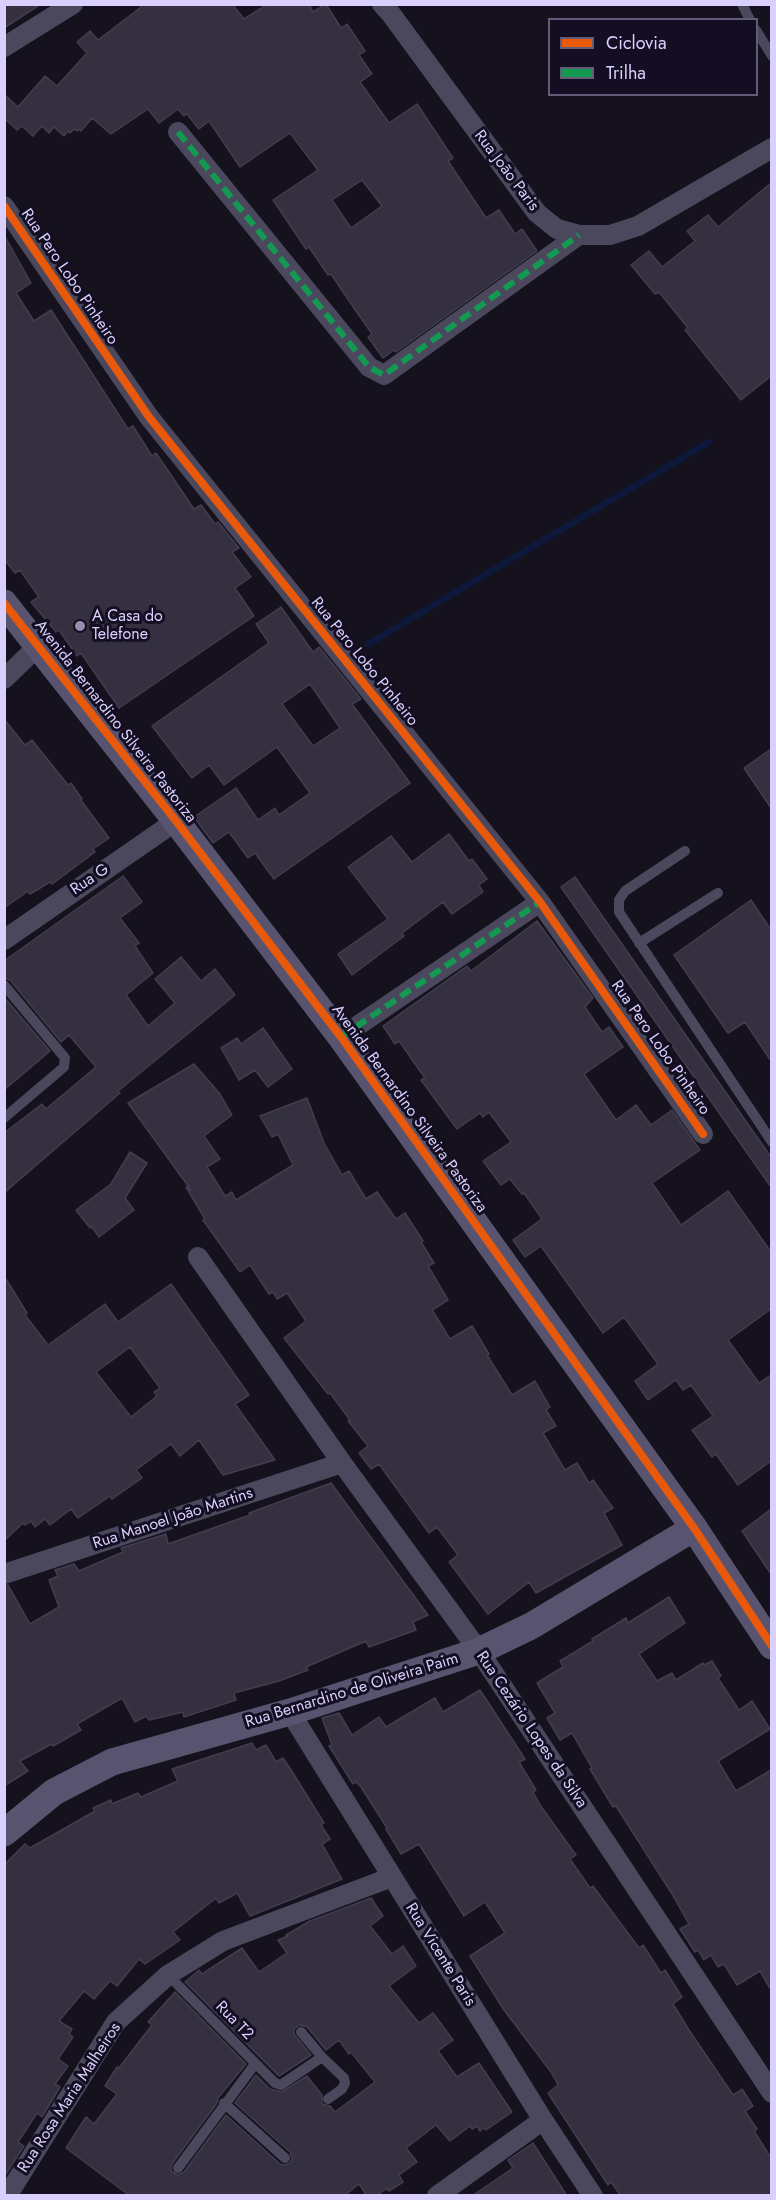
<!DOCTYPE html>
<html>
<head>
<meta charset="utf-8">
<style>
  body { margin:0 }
  #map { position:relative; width:776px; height:2200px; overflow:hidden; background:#15121d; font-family:Jost,sans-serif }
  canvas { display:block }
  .frame { position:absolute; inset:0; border:6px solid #dad0fd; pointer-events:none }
  .legend { position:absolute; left:548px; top:18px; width:210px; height:78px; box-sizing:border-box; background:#130e21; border:2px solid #635c79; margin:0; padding:8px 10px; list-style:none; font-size:18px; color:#dad0fd }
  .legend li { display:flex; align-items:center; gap:12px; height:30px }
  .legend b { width:30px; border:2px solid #635c79 }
</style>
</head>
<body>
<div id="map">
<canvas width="776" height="2200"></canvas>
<div class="frame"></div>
<ul class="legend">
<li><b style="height:8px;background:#e8590c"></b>Ciclovia</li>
<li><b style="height:8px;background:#139951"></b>Trilha</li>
</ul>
</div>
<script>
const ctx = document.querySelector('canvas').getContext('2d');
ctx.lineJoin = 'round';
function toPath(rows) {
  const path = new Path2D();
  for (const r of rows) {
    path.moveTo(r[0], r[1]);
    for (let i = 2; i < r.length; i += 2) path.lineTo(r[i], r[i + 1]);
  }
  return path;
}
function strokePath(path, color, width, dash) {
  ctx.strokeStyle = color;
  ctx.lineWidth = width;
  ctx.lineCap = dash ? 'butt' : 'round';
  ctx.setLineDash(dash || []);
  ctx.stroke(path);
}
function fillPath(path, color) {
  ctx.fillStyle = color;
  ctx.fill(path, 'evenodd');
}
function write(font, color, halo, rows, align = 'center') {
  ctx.font = font + ' Jost,sans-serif';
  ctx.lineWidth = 6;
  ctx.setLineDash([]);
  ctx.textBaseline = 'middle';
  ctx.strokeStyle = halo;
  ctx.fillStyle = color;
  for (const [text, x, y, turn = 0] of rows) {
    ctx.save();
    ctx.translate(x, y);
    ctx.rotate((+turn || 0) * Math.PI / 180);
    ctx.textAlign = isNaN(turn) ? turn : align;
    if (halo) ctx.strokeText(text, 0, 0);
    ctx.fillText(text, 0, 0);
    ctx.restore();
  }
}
const stream = toPath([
  [368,644,709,442]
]);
const building = toPath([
  [4,4,41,4,4,28,4,4],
  [145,4,232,4,244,19,268,4,309,4,313,12,326,4,341,28,347,24,365,51,359,55,372,74,360,82,389,123,417,104,453,158,448,161,486,218,499,210,515,234,522,229,537,251,396,352,394,350,383,358,368,337,372,334,343,292,331,274,328,275,309,247,306,249,273,200,318,170,290,133,240,167,209,121,199,129,186,113,184,116,178,109,159,123,148,109,111,134,92,118,81,131,79,129,77,131,74,129,70,133,68,131,64,136,54,127,49,133,42,126,33,136,22,126,17,130,4,118,4,94,18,107,45,76,57,86,87,53,77,42,90,31,98,40,145,4],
  [362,180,382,206,351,228,332,200,362,180],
  [771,183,771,376,741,400,685,330,688,328,659,292,655,294,631,265,649,251,662,267,695,241,687,231,708,215,718,227,771,183],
  [4,235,31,283,16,293,34,321,51,310,128,429,133,426,152,456,156,453,194,509,201,505,215,524,218,522,239,548,232,552,251,577,235,588,254,616,119,708,81,653,77,656,59,630,56,632,31,602,39,597,20,570,15,573,4,559,4,235],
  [281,607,313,652,319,647,361,699,352,704,410,783,274,879,255,853,248,858,229,832,213,843,194,817,236,788,258,820,275,808,279,815,310,793,277,747,224,785,209,765,192,778,152,726,269,643,256,624,281,607],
  [310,684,340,728,313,746,282,704,310,684],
  [4,719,25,745,32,740,68,785,71,783,82,799,80,799,109,838,93,849,95,852,52,884,50,882,30,894,28,891,4,908,4,719],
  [771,749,771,808,744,768,771,749],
  [449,834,469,861,472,859,487,879,479,885,483,892,452,914,443,902,402,933,404,936,352,975,338,954,388,919,348,867,391,836,412,862,449,834],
  [123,876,142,902,120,918,139,943,135,946,153,973,126,995,148,1026,175,1003,155,979,181,957,201,981,215,969,235,995,118,1091,120,1093,4,1193,4,1133,42,1104,46,1109,96,1067,69,1035,61,1042,10,980,4,978,4,961,123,876],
  [575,877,771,1157,771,1187,561,887,575,877],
  [751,900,771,930,771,1061,745,1022,728,1033,674,955,751,900],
  [537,921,593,998,585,1007,602,1032,609,1027,623,1047,584,1074,616,1120,636,1105,651,1125,672,1110,700,1150,652,1183,681,1225,728,1191,771,1252,771,1309,728,1340,759,1383,771,1375,771,1461,738,1485,716,1454,712,1457,692,1430,713,1416,691,1385,683,1390,676,1380,648,1400,635,1381,658,1364,624,1317,603,1333,541,1246,525,1257,513,1240,542,1219,524,1193,522,1194,510,1179,501,1185,483,1161,511,1142,489,1112,483,1117,480,1113,457,1129,421,1080,425,1078,399,1041,395,1044,383,1026,467,966,471,971,537,921],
  [4,997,50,1051,4,1090,4,997],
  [263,1028,292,1069,268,1087,255,1070,239,1080,221,1048,237,1038,241,1044,263,1028],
  [194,1064,220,1094,232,1115,204,1136,220,1159,207,1167,225,1196,232,1192,236,1200,293,1165,278,1134,272,1137,260,1116,307,1098,324,1143,342,1175,349,1171,366,1199,377,1192,396,1219,405,1213,423,1241,421,1242,434,1263,428,1266,448,1300,432,1310,450,1339,472,1326,489,1354,487,1355,512,1395,535,1381,550,1407,546,1410,556,1426,543,1433,565,1470,577,1463,589,1483,593,1480,613,1508,604,1513,622,1545,536,1593,529,1582,488,1614,449,1562,458,1555,437,1527,429,1533,379,1464,371,1469,359,1453,368,1446,348,1421,350,1420,330,1393,328,1394,284,1338,306,1321,287,1293,277,1299,273,1292,269,1294,250,1265,240,1272,203,1220,205,1219,186,1187,191,1190,128,1103,194,1064],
  [130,1152,147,1163,125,1198,134,1210,99,1237,92,1227,90,1228,76,1210,111,1184,130,1152],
  [4,1276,27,1313,25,1315,48,1345,105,1304,118,1322,171,1284,249,1395,235,1404,275,1460,223,1475,199,1440,180,1456,171,1444,136,1470,142,1478,112,1499,110,1496,78,1518,71,1509,50,1525,45,1519,35,1527,31,1521,25,1525,23,1523,4,1541,4,1276],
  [130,1347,160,1388,154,1392,157,1396,131,1417,96,1372,130,1347],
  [331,1483,428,1615,413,1622,416,1630,369,1647,366,1641,306,1667,308,1670,279,1681,234,1693,236,1700,184,1717,183,1712,149,1720,146,1716,135,1722,122,1698,77,1724,81,1730,53,1746,52,1744,20,1761,28,1771,4,1786,4,1586,8,1585,30,1624,59,1607,49,1580,58,1576,55,1570,74,1564,79,1571,123,1552,121,1548,166,1534,168,1544,250,1515,249,1513,331,1483],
  [771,1509,771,1574,742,1531,771,1509],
  [669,1597,685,1623,639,1654,657,1681,672,1673,676,1680,703,1663,704,1665,712,1661,721,1676,718,1678,739,1710,752,1701,770,1729,718,1761,736,1791,771,1770,771,1990,760,1971,737,1985,724,1964,718,1967,711,1955,704,1960,698,1950,695,1952,680,1929,689,1924,672,1894,616,1806,613,1807,590,1769,592,1768,572,1733,560,1740,547,1718,555,1713,537,1683,563,1667,560,1661,593,1641,592,1639,626,1618,628,1623,669,1597],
  [480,1690,525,1759,519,1762,536,1790,533,1792,540,1805,576,1855,570,1859,590,1888,593,1886,639,1948,643,1945,661,1973,665,1970,682,1997,673,2004,689,2030,733,2095,742,2089,753,2106,745,2111,757,2129,754,2131,771,2158,771,2196,621,2196,611,2182,608,2185,548,2093,558,2085,551,2072,504,2010,470,1956,505,1933,485,1902,464,1916,419,1844,401,1854,386,1829,387,1828,361,1787,356,1782,353,1784,329,1746,332,1745,322,1718,339,1713,352,1735,379,1717,386,1727,435,1698,443,1712,480,1690],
  [252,1743,256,1750,266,1745,276,1762,283,1758,293,1773,324,1823,321,1825,330,1839,322,1844,342,1879,250,1916,237,1893,219,1903,216,1898,173,1932,180,1940,145,1964,139,1959,117,1986,110,1981,94,1999,84,1991,59,2021,72,2029,69,2034,73,2037,58,2059,68,2066,55,2084,60,2087,42,2117,37,2113,18,2142,24,2146,4,2177,4,1865,25,1844,30,1848,95,1811,93,1808,111,1800,112,1804,138,1793,141,1797,178,1781,172,1769,252,1743],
  [371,1898,383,1916,370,1926,392,1954,403,1946,416,1966,389,1986,419,2023,433,2013,453,2040,438,2051,457,2077,479,2063,512,2112,486,2130,484,2128,480,2131,477,2126,472,2129,470,2126,450,2141,436,2125,406,2148,417,2162,399,2175,403,2182,389,2191,387,2188,376,2196,367,2196,359,2184,344,2196,130,2196,66,2148,86,2117,94,2124,117,2094,105,2086,117,2067,119,2068,152,2025,148,2022,175,1992,246,2064,218,2098,217,2103,172,2164,171,2171,178,2175,184,2172,226,2115,280,2164,284,2165,290,2163,292,2159,290,2152,235,2103,256,2075,270,2089,282,2092,307,2076,322,2095,322,2104,330,2106,335,2112,375,2082,351,2052,349,2054,339,2040,326,2050,307,2027,300,2025,294,2029,294,2034,311,2055,279,2076,185,1982,199,1970,202,1974,242,1948,259,1972,287,1953,278,1940,288,1936,286,1935,310,1921,371,1898],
  [533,2143,567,2196,472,2196,513,2168,508,2160,533,2143]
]);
const lane = toPath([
  [742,4,750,20],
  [756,30,772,56],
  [685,851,625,891,619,900,619,912,772,1142],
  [639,943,718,893],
  [4,985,65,1058,64,1067,4,1118],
  [168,1975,275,2083,281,2085,322,2057],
  [301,2032,322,2057,344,2078,345,2083,342,2089,328,2099],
  [224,2103,285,2158],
  [178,2168,255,2064]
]);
const street = toPath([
  [382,4,391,14,537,213,557,229,579,235,610,235,638,226,772,148],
  [4,47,73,4],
  [178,132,369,367,384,375,579,235],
  [4,206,149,417,540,902,703,1134],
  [4,679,38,646],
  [4,940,176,821],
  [341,1037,540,902],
  [198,1257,342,1463,479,1651,772,2093],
  [4,1574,342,1463],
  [290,1712,543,2120,593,2196],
  [7,2196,116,2022,168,1975,223,1941,392,1877],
  [437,2196,543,2120]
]);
const secondary = toPath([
  [4,603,176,821,341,1037,694,1528,772,1646],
  [4,1833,54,1792,112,1762,290,1712,479,1651,531,1626,694,1528]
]);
const quiet = toPath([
  [178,132,369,367,384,375,579,235],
  [341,1037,540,902]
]);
const cycleway = toPath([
  [4,206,149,417,540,902,703,1134],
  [4,603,176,821,341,1037,694,1528,772,1646]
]);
const markers = [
  [80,626,6,"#958eaf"]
];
const streetNames = [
  ["Rua João Paris",506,171,53],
  ["Rua Pero Lobo Pinheiro",69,277,56],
  ["Rua Pero Lobo Pinheiro",364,662,51],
  ["Avenida Bernardino Silveira Pastoriza",115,722,52],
  ["Rua G",90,880,-34],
  ["Rua Pero Lobo Pinheiro",660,1048,55],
  ["Avenida Bernardino Silveira Pastoriza",409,1109,54],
  ["Rua Manoel João Martins",173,1519,-18],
  ["Rua Bernardino de Oliveira Paim",352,1691,-17],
  ["Rua Cezário Lopes da Silva",531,1730,56],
  ["Rua Vicente Paris",440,1955,58],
  ["Rua T2",234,2021,46],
  ["Rua Rosa Maria Malheiros",70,2098,-57]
];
const poiNames = [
  ["A Casa do",92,617],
  ["Telefone",92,635]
];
strokePath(stream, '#0d183a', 7);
fillPath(building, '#34303f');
strokePath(building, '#433c50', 1.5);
strokePath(lane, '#4b485d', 10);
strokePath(street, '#4b485d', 20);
strokePath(secondary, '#585470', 27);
strokePath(quiet, '#139951', 6, [12, 6]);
strokePath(cycleway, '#e8590c', 8);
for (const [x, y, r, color] of markers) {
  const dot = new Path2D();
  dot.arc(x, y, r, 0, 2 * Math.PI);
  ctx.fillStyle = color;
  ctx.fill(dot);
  strokePath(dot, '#130e21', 2);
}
write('16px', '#dad0fd', '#130e21', streetNames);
write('16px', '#dad0fd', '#130e21', poiNames, 'left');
</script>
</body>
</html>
